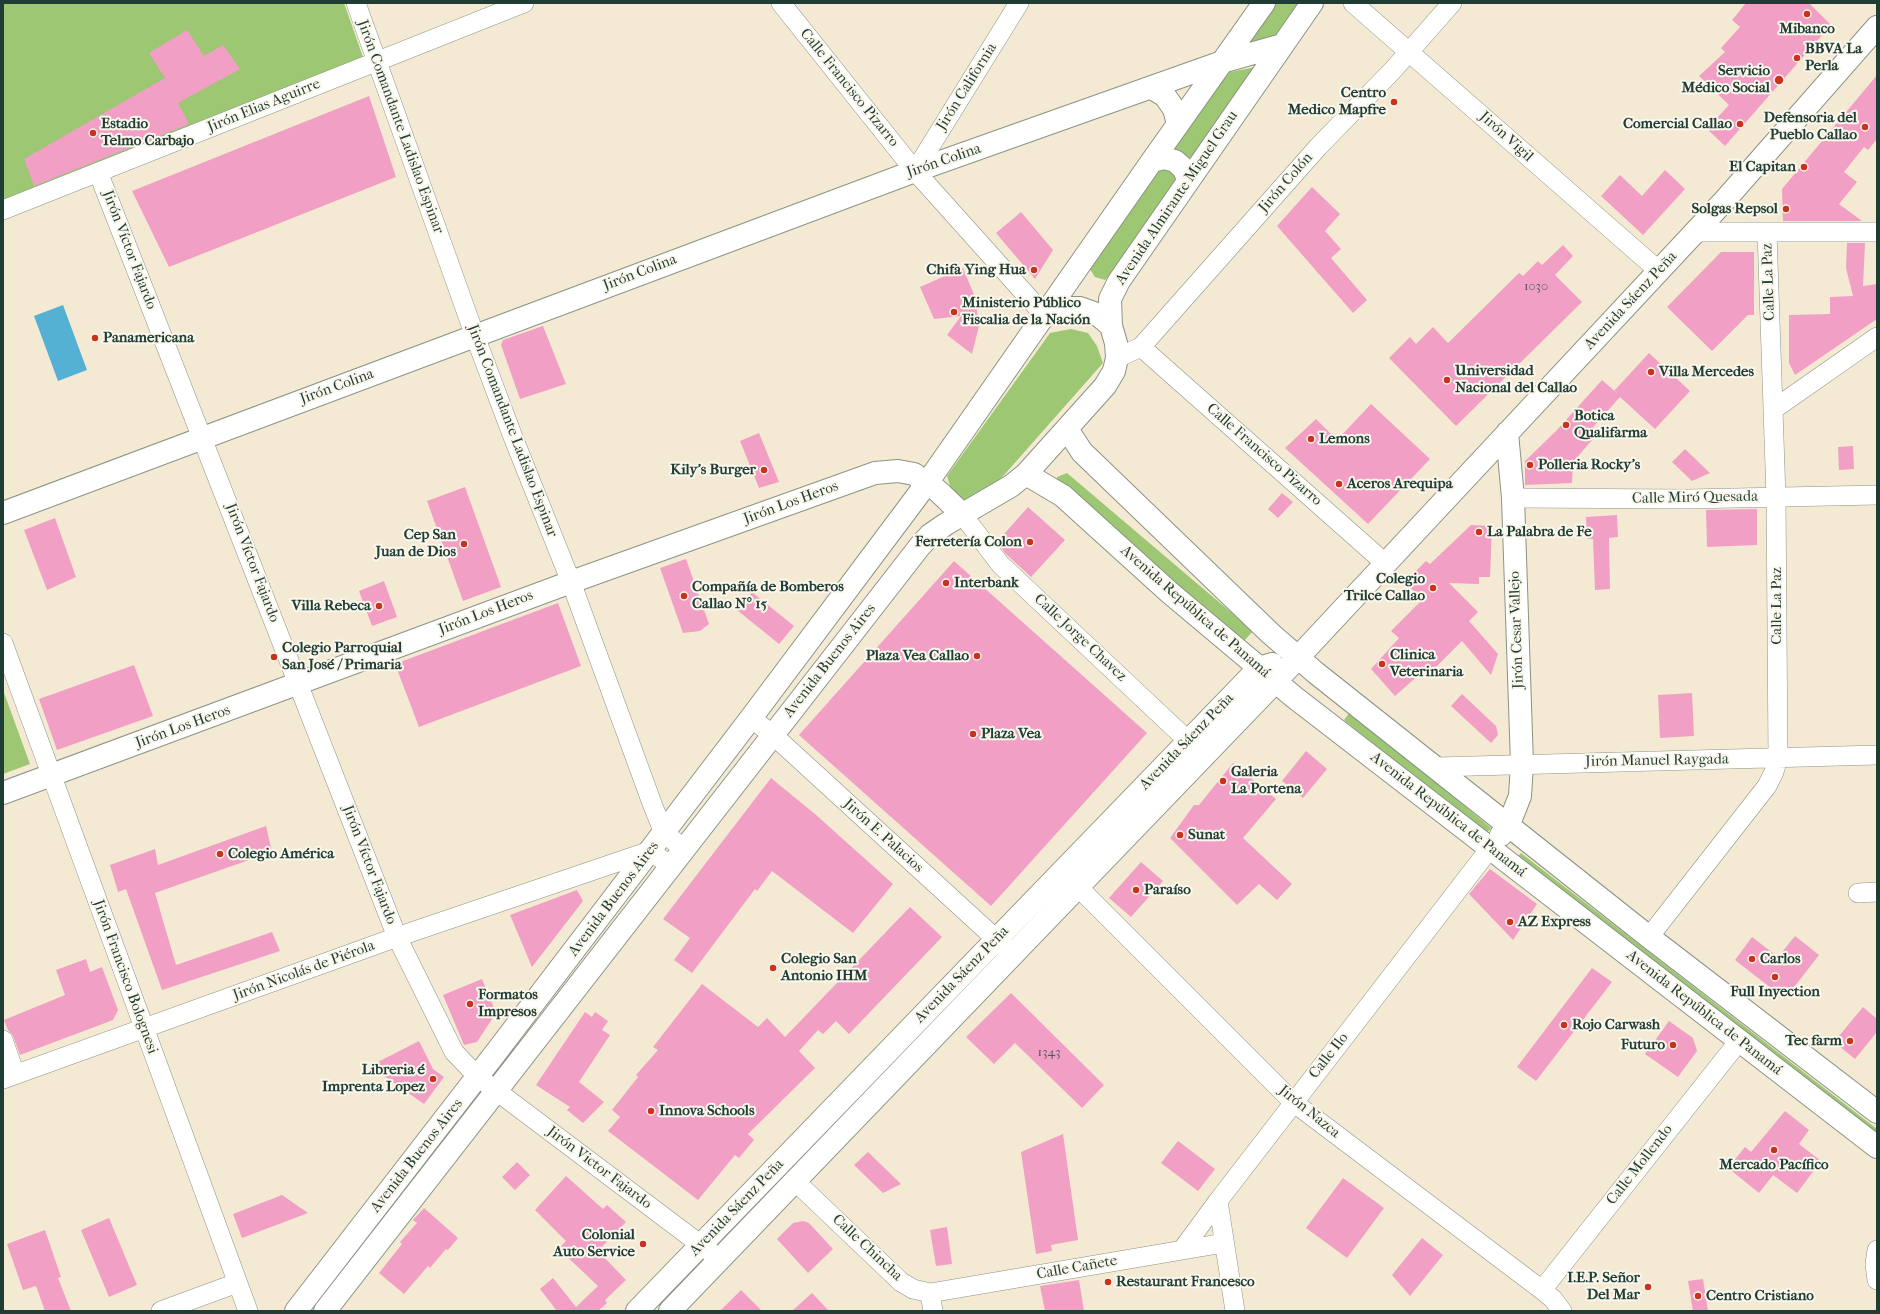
<!DOCTYPE html>
<html>
<head>
<meta charset="utf-8">
<style>
  body { margin:0 }
  #map { position:relative; width:1880px; height:1314px; overflow:hidden; background:#f4ead4; font-family:"IM FELL French Canon",serif }
  canvas { display:block }
  .frame { position:absolute; inset:0; border:4px solid #1f3d34; pointer-events:none }
</style>
</head>
<body>
<div id="map">
<canvas width="1880" height="1314"></canvas>
<div class="frame"></div>
</div>
<script>
const ctx = document.querySelector('canvas').getContext('2d');
ctx.lineJoin = 'round';
function fillPath(path, color) {
  ctx.fillStyle = color;
  ctx.fill(path, 'evenodd');
}
function toPath(rows) {
  const path = new Path2D();
  for (const r of rows) {
    path.moveTo(r[0], r[1]);
    for (let i = 2; i < r.length; i += 2) path.lineTo(r[i], r[i + 1]);
  }
  return path;
}
function strokePath(path, color, width, dash) {
  ctx.strokeStyle = color;
  ctx.lineWidth = width;
  ctx.lineCap = dash ? 'butt' : 'round';
  ctx.setLineDash(dash || []);
  ctx.stroke(path);
}
function write(font, color, halo, rows, align = 'center') {
  ctx.font = font + ' "IM FELL French Canon",serif';
  ctx.lineWidth = 4;
  ctx.setLineDash([]);
  ctx.textBaseline = 'middle';
  ctx.strokeStyle = halo;
  ctx.fillStyle = color;
  for (const [text, x, y, turn = 0] of rows) {
    ctx.save();
    ctx.translate(x, y);
    ctx.rotate((+turn || 0) * Math.PI / 180);
    ctx.textAlign = isNaN(turn) ? turn : align;
    if (halo) ctx.strokeText(text, 0, 0);
    ctx.fillText(text, 0, 0);
    ctx.restore();
  }
}
const green = toPath([
  [3,3,344,3,364,60,3,206],
  [1273,3,1302,3,1276,40,1256,48,1246,43],
  [1256,67,1186,164,1164,149,1220,74],
  [1156,163,1184,174,1114,271,1105,280,1095,277,1089,268],
  [1071,329,1088,333,1097,346,1103,363,982,500,970,501,960,499,951,489,947,476,1050,333],
  [1067,473,1253,631,1244,641,1185,591,1168,587,1058,490,1057,477],
  [3,690,30,764,3,774],
  [1350,712,1491,828,1485,835,1344,720],
  [1521,853,1877,1129,1877,1143,1516,859]
]);
const water = toPath([
  [63,305,87,370,58,381,34,316]
]);
const building = toPath([
  [1746,3,1809,3,1831,25,1725,146,1707,129,1729,105,1699,76,1725,52,1721,48,1740,27,1732,20],
  [187,30,204,56,223,45,240,69,178,103,189,124,34,186,24,159,165,78,149,53],
  [1877,75,1877,139,1868,150,1864,147,1844,172,1857,182,1839,204,1862,221,1783,221,1782,189],
  [369,96,396,177,169,267,132,191],
  [1665,170,1685,189,1643,235,1601,196,1620,175,1642,196],
  [1312,187,1340,214,1325,231,1341,249,1331,258,1367,300,1353,313,1277,226],
  [1021,212,1053,250,1035,279,996,233],
  [1847,243,1865,243,1863,286,1877,284,1877,319,1795,375,1789,363,1789,315,1830,314,1830,297,1853,296,1846,268],
  [1563,245,1573,256,1555,275,1582,302,1456,426,1389,358,1410,337,1416,344,1433,327,1448,343,1519,273,1523,276,1538,261,1542,265],
  [1721,252,1754,252,1754,315,1748,315,1712,351,1667,307],
  [963,268,975,297,979,326,972,354,947,335,961,316,934,319,920,287],
  [543,326,566,384,520,399,501,345,503,340],
  [1649,353,1690,391,1655,429,1620,397,1593,427,1599,432,1573,462,1572,483,1525,485,1525,461,1556,431,1602,380,1618,394,1614,391],
  [1371,404,1430,459,1368,524,1285,448,1316,419,1337,440],
  [759,433,779,482,759,488,740,441],
  [1853,446,1854,469,1839,470,1838,447],
  [1685,449,1710,473,1692,481,1672,462],
  [465,487,501,587,463,601,427,501],
  [1282,493,1293,502,1278,518,1268,509],
  [1028,507,1065,540,1031,577,1006,554,997,542],
  [1757,509,1757,545,1707,547,1706,510],
  [1617,515,1618,537,1609,538,1610,589,1595,590,1593,539,1587,539,1586,517],
  [55,518,76,577,47,590,24,530],
  [1471,525,1492,526,1490,577,1479,577,1479,584,1449,583,1478,612,1469,621,1498,654,1491,675,1462,641,1432,671,1428,667,1395,696,1371,669,1399,638,1391,631,1422,600,1405,582,1426,561,1430,564],
  [686,559,709,624,700,631,683,633,660,568],
  [954,561,1147,733,991,906,799,735],
  [384,581,397,617,372,626,359,591],
  [752,592,794,626,779,644,737,610],
  [558,603,581,666,419,727,395,664],
  [134,665,153,716,57,750,39,699],
  [1692,693,1694,736,1660,738,1658,695],
  [1462,694,1496,726,1498,735,1491,743,1451,706],
  [1306,751,1327,769,1303,798,1282,781],
  [1233,763,1276,799,1243,838,1292,884,1277,900,1259,884,1237,905,1170,838,1194,805,1199,805],
  [771,778,815,814,893,884,853,933,772,871,757,891,755,889,692,973,674,960,690,938,663,919],
  [266,826,272,852,155,893,176,965,272,932,280,951,162,990,126,889,118,892,110,865,155,849,158,865],
  [1141,862,1163,881,1131,917,1109,898],
  [1490,869,1537,904,1513,940,1469,894],
  [577,890,583,901,532,967,510,915],
  [910,907,942,937,849,1034,836,1021,823,1034,818,1030,799,1051,815,1068,748,1134,754,1140,739,1158,735,1155,698,1200,608,1131,620,1117,612,1110,638,1077,636,1075,658,1050,653,1047,702,984,758,1027,767,1018,785,1037],
  [1795,936,1819,955,1785,999,1735,960,1752,937,1778,957],
  [86,959,90,972,102,967,118,1010,113,1020,20,1055,13,1036,8,1030,4,1020,65,995,56,970],
  [1592,968,1612,982,1536,1081,1517,1067],
  [482,979,496,1013,477,1042,464,1045,443,995],
  [1011,993,1104,1085,1082,1108,1015,1043,994,1064,966,1037],
  [1863,1007,1877,1019,1877,1032,1855,1059,1834,1042],
  [585,1012,592,1017,595,1012,608,1021,602,1030,610,1035,579,1082,604,1102,583,1123,567,1110,570,1107,536,1085],
  [1669,1021,1693,1038,1697,1051,1678,1077,1645,1054],
  [419,1041,433,1069,444,1077,424,1104,370,1066],
  [1785,1111,1809,1130,1799,1144,1821,1161,1797,1193,1773,1175,1759,1193,1728,1168,1745,1147,1751,1152],
  [1063,1134,1078,1240,1051,1245,1052,1251,1036,1254,1021,1152],
  [1178,1141,1215,1169,1198,1191,1161,1163],
  [868,1152,901,1184,883,1193,854,1165],
  [517,1162,530,1175,515,1190,502,1177],
  [566,1176,603,1209,607,1205,626,1222,598,1251,626,1280,605,1300,607,1303,598,1311,557,1311,540,1289,553,1278,576,1307,598,1286,562,1252,564,1251,560,1247,566,1241,535,1210],
  [1343,1178,1384,1208,1347,1258,1306,1228],
  [282,1195,308,1213,242,1238,233,1214],
  [424,1208,458,1238,448,1250,446,1249,430,1268,428,1266,404,1294,379,1273,402,1244,400,1242,417,1223,413,1220],
  [109,1218,137,1285,109,1297,81,1230],
  [803,1221,809,1223,833,1249,808,1273,777,1239,793,1223],
  [947,1227,952,1264,936,1266,930,1230],
  [45,1230,61,1277,58,1278,71,1311,45,1311,36,1286,23,1290,7,1244],
  [1422,1238,1443,1255,1410,1296,1392,1275],
  [1703,1279,1708,1311,1693,1311,1688,1281],
  [1079,1280,1084,1311,1045,1311,1040,1286],
  [741,1290,762,1311,720,1311],
  [812,1293,829,1311,792,1311]
]);
const street = toPath([
  [356,3,475,336,513,437,571,582,653,806,664,833,684,849],
  [781,3,915,171,1045,316],
  [1353,3,1659,271],
  [915,171,1019,3],
  [98,172,397,937,454,1052,478,1077,713,1254],
  [3,210,524,3],
  [1694,232,1877,232],
  [1141,347,1386,564],
  [1117,358,1141,347,1318,147,1393,70,1452,3],
  [1774,409,1877,337],
  [1513,498,1688,499,1877,495],
  [962,514,1000,564,1200,752],
  [3,643,248,1311],
  [751,718,773,735,1008,950],
  [1437,767,1877,755],
  [1078,887,1293,1102,1542,1290,1553,1299,1562,1311],
  [1858,893,1877,892],
  [1649,937,1767,786,1774,772,1778,758,1776,497,1767,232],
  [3,1040,15,1074],
  [3,1079,397,937,650,851,671,866],
  [795,1181,901,1282,913,1289,930,1293,933,1311],
  [1182,1250,1218,1201],
  [1877,1250,1875,1264,1877,1280],
  [1542,1290,1739,1041],
  [930,1293,1224,1243],
  [161,1311,237,1283],
  [1235,1311,1218,1201,1491,847]
]);
const secondary = toPath([
  [1152,88,1165,96,1174,109,1178,124],
  [1152,161,1164,158,1175,161,1184,169,1188,180],
  [1045,316,1062,308,1080,308,1097,314,1111,326],
  [1067,429,1082,452,1271,634,1316,673,1649,937,1877,1112],
  [1026,474,1063,496,1169,592,1294,697,1877,1147],
  [3,513,915,171,1222,62,1282,45],
  [3,793,571,582,875,473,898,471,914,474,938,491,962,514],
  [1501,835,1509,824,1520,796,1522,764,1513,498,1507,433],
  [296,1311,494,1055,751,718,927,483,1152,161,1264,3],
  [325,1311,920,546,930,535,946,524,1011,486,1026,474,1105,386,1114,371,1117,358,1116,343,1111,326,1110,299,1119,281,1312,3],
  [637,1311,1259,668,1272,664],
  [670,1311,1276,681,1725,200,1877,27]
]);
const markers = [
  [1807,14,4,"#c8321e"],
  [1797,58,4,"#c8321e"],
  [1779,80,5,"#c8321e"],
  [1394,102,4,"#c8321e"],
  [1740,124,4,"#c8321e"],
  [1865,127,4,"#c8321e"],
  [93,133,4,"#c8321e"],
  [1804,167,4,"#c8321e"],
  [1786,209,4,"#c8321e"],
  [1034,270,4,"#c8321e"],
  [954,312,4,"#c8321e"],
  [95,338,4,"#c8321e"],
  [1651,372,4,"#c8321e"],
  [1447,380,4,"#c8321e"],
  [1566,425,4,"#c8321e"],
  [1311,439,4,"#c8321e"],
  [1530,465,4,"#c8321e"],
  [764,470,4,"#c8321e"],
  [1339,484,4,"#c8321e"],
  [1479,532,4,"#c8321e"],
  [1030,542,4,"#c8321e"],
  [464,544,4,"#c8321e"],
  [946,583,4,"#c8321e"],
  [1433,588,4,"#c8321e"],
  [684,596,4,"#c8321e"],
  [379,606,4,"#c8321e"],
  [977,656,4,"#c8321e"],
  [274,657,4,"#c8321e"],
  [1382,664,4,"#c8321e"],
  [973,734,4,"#c8321e"],
  [1223,781,4,"#c8321e"],
  [1180,835,4,"#c8321e"],
  [220,854,4,"#c8321e"],
  [1136,890,4,"#c8321e"],
  [1510,922,4,"#c8321e"],
  [1752,959,4,"#c8321e"],
  [773,968,4,"#c8321e"],
  [1775,977,4,"#c8321e"],
  [470,1004,4,"#c8321e"],
  [1564,1025,4,"#c8321e"],
  [1850,1041,4,"#c8321e"],
  [1673,1045,4,"#c8321e"],
  [433,1079,4,"#c8321e"],
  [651,1111,4,"#c8321e"],
  [1774,1150,4,"#c8321e"],
  [643,1244,4,"#c8321e"],
  [1108,1282,4,"#c8321e"],
  [1648,1287,4,"#c8321e"],
  [1698,1296,4,"#c8321e"]
];
const numberNames = [
  ["1030",1536,287],
  ["1343",1049,1053]
];
const poiNames = [
  ["Mibanco",1807,29,"center"],
  ["BBVA La",1805,49],
  ["Perla",1805,66],
  ["Servicio",1770,71,"right"],
  ["Médico Social",1770,88,"right"],
  ["Centro",1386,93,"right"],
  ["Medico Mapfre",1386,110,"right"],
  ["Defensoria del",1857,118,"right"],
  ["Pueblo Callao",1857,135,"right"],
  ["Estadio",101,124],
  ["Telmo Carbajo",101,141],
  ["Comercial Callao",1732,124,"right"],
  ["El Capitan",1796,167,"right"],
  ["Solgas Repsol",1778,209,"right"],
  ["Chifa Ying Hua",1026,270,"right"],
  ["Ministerio Público",962,303],
  ["Fiscalia de la Nación",962,320],
  ["Panamericana",103,338],
  ["Universidad",1455,371],
  ["Nacional del Callao",1455,388],
  ["Villa Mercedes",1659,372],
  ["Botica",1574,416],
  ["Qualifarma",1574,433],
  ["Lemons",1319,439],
  ["Polleria Rocky's",1538,465],
  ["Kily's Burger",756,470,"right"],
  ["Aceros Arequipa",1347,484],
  ["La Palabra de Fe",1487,532],
  ["Cep San",456,535,"right"],
  ["Juan de Dios",456,552,"right"],
  ["Ferretería Colon",1022,542,"right"],
  ["Colegio",1425,579,"right"],
  ["Trilce Callao",1425,596,"right"],
  ["Interbank",954,583],
  ["Compañía de Bomberos",692,587],
  ["Callao Nº 15",692,604],
  ["Villa Rebeca",371,606,"right"],
  ["Colegio Parroquial",282,648],
  ["San José / Primaria",282,665],
  ["Clinica",1390,655],
  ["Veterinaria",1390,672],
  ["Plaza Vea Callao",969,656,"right"],
  ["Plaza Vea",981,734],
  ["Galeria",1231,772],
  ["La Portena",1231,789],
  ["Sunat",1188,835],
  ["Colegio América",228,854],
  ["Paraíso",1144,890],
  ["AZ Express",1518,922],
  ["Colegio San",781,959],
  ["Antonio IHM",781,976],
  ["Carlos",1760,959],
  ["Full Inyection",1775,992,"center"],
  ["Formatos",478,995],
  ["Impresos",478,1012],
  ["Rojo Carwash",1572,1025],
  ["Tec farm",1842,1041,"right"],
  ["Futuro",1665,1045,"right"],
  ["Libreria é",425,1070,"right"],
  ["Imprenta Lopez",425,1087,"right"],
  ["Innova Schools",659,1111],
  ["Mercado Pacífico",1774,1165,"center"],
  ["Colonial",635,1235,"right"],
  ["Auto Service",635,1252,"right"],
  ["I.E.P. Señor",1640,1278,"right"],
  ["Del Mar",1640,1295,"right"],
  ["Restaurant Francesco",1116,1282],
  ["Centro Cristiano",1706,1296]
];
const streetNames = [
  ["Jirón California",967,87,-58],
  ["Calle Francisco Pizarro",849,88,51],
  ["Jirón Elias Aguirre",264,106,-22],
  ["Jirón Comandante Ladislao Espinar",400,127,70],
  ["Jirón Vigil",1506,137,42],
  ["Jirón Colina",944,161,-19],
  ["Jirón Colón",1286,183,-49],
  ["Avenida Almirante Miguel Grau",1177,198,-56],
  ["Jirón Víctor Fajardo",129,250,69],
  ["Jirón Colina",640,273,-21],
  ["Calle La Paz",1769,282,-92],
  ["Avenida Sáenz Peña",1631,301,-47],
  ["Jirón Colina",337,387,-20],
  ["Jirón Comandante Ladislao Espinar",512,431,69],
  ["Calle Francisco Pizarro",1264,455,41],
  ["Calle Miró Quesada",1695,498,-1],
  ["Jirón Los Heros",791,503,-20],
  ["Jirón Víctor Fajardo",252,563,69],
  ["Calle La Paz",1777,606,-90],
  ["Avenida República de Panamá",1195,612,41],
  ["Jirón Los Heros",486,613,-21],
  ["Jirón Cesar Vallejo",1517,630,-92],
  ["Calle Jorge Chavez",1080,638,43],
  ["Avenida Buenos Aires",830,661,-52],
  ["Jirón Los Heros",183,727,-20],
  ["Avenida Sáenz Peña",1187,742,-46],
  ["Jirón Manuel Raygada",1657,761,-1],
  ["Avenida República de Panamá",1448,815,38],
  ["Jirón E. Palacios",883,836,42],
  ["Jirón Víctor Fajardo",369,865,69],
  ["Avenida Buenos Aires",614,899,-53],
  ["Jirón Nicolás de Piérola",304,971,-20],
  ["Avenida Sáenz Peña",962,975,-46],
  ["Jirón Francisco Bolognesi",125,977,70],
  ["Avenida República de Panamá",1704,1013,38],
  ["Calle Ilo",1329,1056,-52],
  ["Jirón Nazca",1309,1112,39],
  ["Avenida Buenos Aires",417,1156,-52],
  ["Calle Mollendo",1640,1165,-52],
  ["Jirón Victor Fajardo",599,1168,37],
  ["Avenida Sáenz Peña",737,1208,-46],
  ["Calle Chincha",867,1248,43],
  ["Calle Cañete",1077,1268,-10]
];
fillPath(green, '#9dc773');
fillPath(water, '#55b1d3');
fillPath(building, '#f19fc5');
strokePath(street, '#8a9484', 20);
strokePath(secondary, '#8a9484', 24);
strokePath(street, '#fff', 19);
strokePath(secondary, '#fff', 22);
for (const [x, y, r, color] of markers) {
  const dot = new Path2D();
  dot.arc(x, y, r, 0, 2 * Math.PI);
  ctx.fillStyle = color;
  ctx.fill(dot);
  strokePath(dot, '#fbf7ec', 1.5);
}
write('13px', '#545658', null, numberNames);
write('bold 15px', '#1f3d34', '#fbf7ec', poiNames, 'left');
write('15px', '#1f3d34', '#fbf7ec', streetNames);
</script>
</body>
</html>
